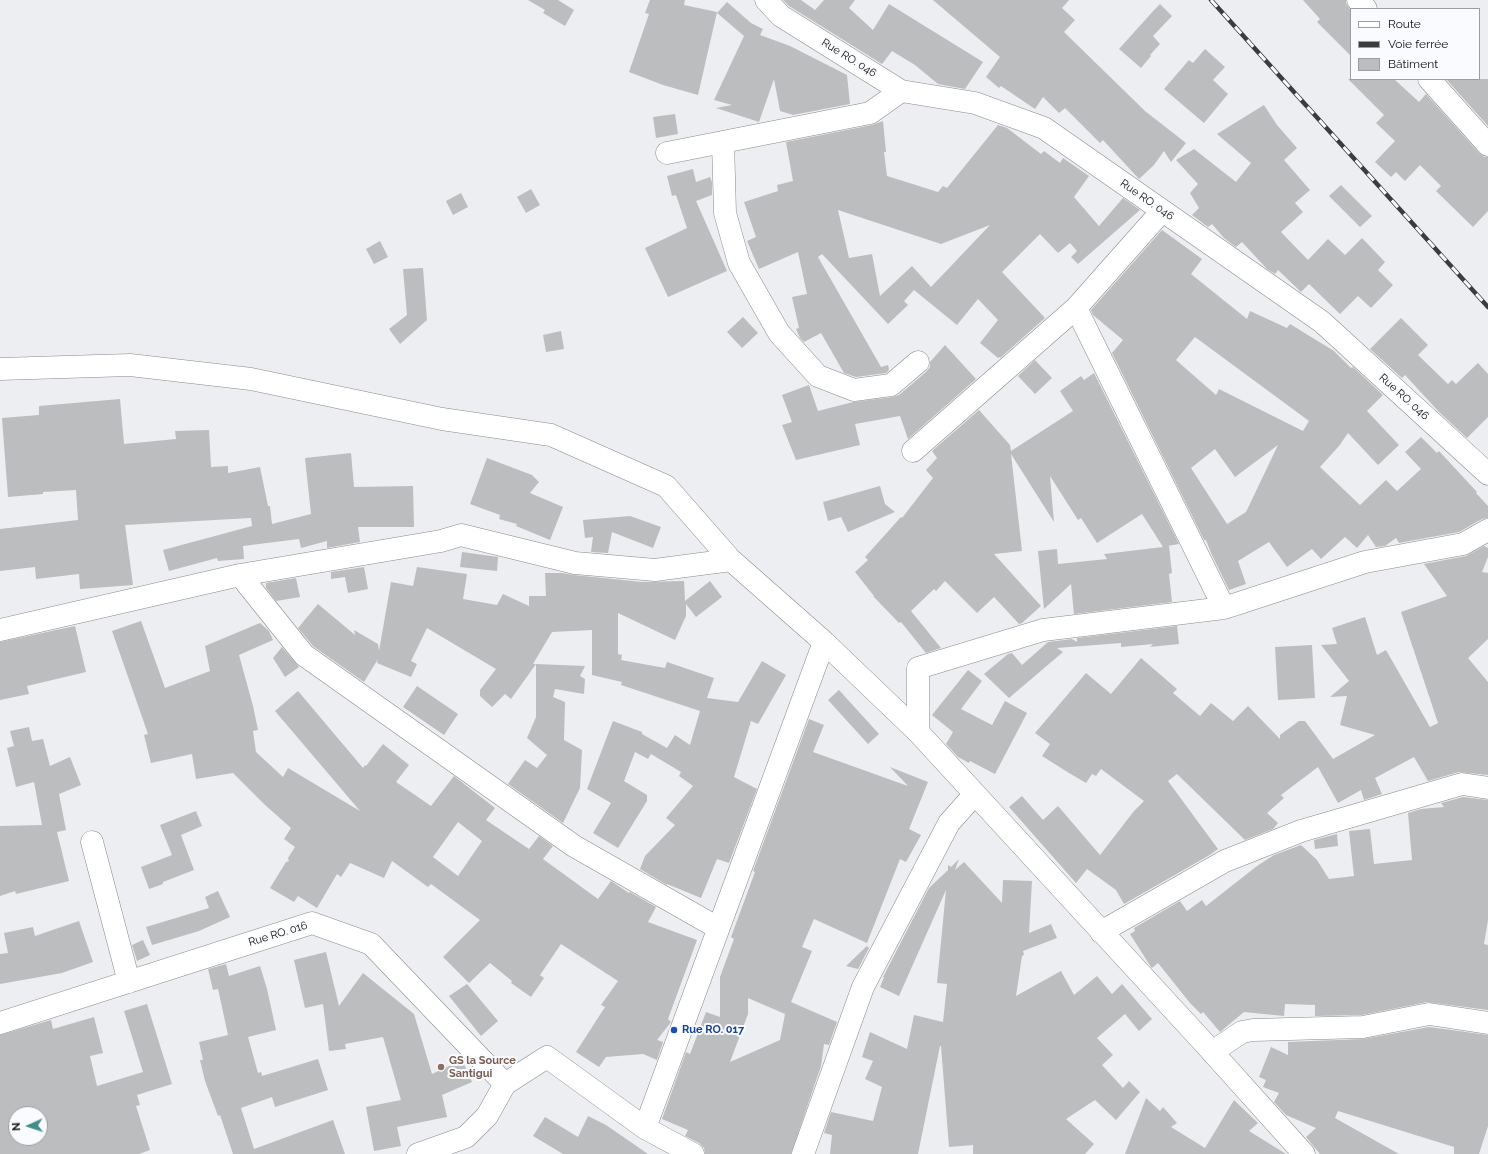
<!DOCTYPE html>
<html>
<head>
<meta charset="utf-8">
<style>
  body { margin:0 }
  #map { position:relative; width:1488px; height:1154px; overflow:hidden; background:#edeef1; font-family:Raleway,sans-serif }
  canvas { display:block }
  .legend { position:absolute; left:1350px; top:8px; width:130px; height:72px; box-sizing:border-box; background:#fafbfe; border:1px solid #9c9d9f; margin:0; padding:5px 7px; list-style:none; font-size:12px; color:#101011 }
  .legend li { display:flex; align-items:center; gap:8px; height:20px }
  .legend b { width:20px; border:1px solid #9c9d9f }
  .north { position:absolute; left:8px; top:1106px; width:40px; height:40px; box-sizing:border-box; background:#fafbfe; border:1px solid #9c9d9f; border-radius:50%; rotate:267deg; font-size:11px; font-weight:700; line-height:16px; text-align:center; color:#101011 }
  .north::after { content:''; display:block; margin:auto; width:14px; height:18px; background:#438b8e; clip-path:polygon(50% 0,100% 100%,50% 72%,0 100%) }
</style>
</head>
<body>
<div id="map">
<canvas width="1488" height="1154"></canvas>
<ul class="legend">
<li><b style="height:5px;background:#fff"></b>Route</li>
<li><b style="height:5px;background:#3c3c3d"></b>Voie ferrée</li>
<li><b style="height:11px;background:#bcbdbf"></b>Bâtiment</li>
</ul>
<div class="north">N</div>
</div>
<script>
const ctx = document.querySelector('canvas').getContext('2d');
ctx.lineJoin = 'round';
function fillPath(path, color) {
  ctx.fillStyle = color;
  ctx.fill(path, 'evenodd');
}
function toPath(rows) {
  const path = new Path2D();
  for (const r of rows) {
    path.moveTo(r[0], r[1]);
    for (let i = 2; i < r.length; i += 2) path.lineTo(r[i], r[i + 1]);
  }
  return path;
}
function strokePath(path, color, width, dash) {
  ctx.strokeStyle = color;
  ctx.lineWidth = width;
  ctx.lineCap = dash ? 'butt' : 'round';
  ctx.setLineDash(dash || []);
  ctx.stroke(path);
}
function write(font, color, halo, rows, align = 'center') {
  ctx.font = font + ' Raleway,sans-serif';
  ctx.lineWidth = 4;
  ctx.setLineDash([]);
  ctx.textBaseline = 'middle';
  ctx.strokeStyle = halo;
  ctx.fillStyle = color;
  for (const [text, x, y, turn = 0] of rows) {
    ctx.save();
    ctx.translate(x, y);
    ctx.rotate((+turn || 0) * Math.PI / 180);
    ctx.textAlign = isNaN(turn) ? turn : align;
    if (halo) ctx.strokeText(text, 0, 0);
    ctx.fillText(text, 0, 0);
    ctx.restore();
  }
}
const building = toPath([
  [528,0,558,0,574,10,565,26,543,13,545,10],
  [650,0,685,0,684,5,717,12,698,95,663,85,629,72,649,14,645,13],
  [783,0,801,0,815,10,824,0,855,0,849,8,873,30,889,4,983,62,965,89,938,84,915,65,892,51,882,64,789,6],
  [933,0,1069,0,1062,8,1075,20,1064,32,1145,111,1186,143,1171,162,1164,151,1154,165,1139,179,1103,140,1100,143,1065,108,1059,113,1043,97,1035,109,1001,86,999,88,986,77,1000,57],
  [1303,0,1346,0,1346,3,1351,11,1351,56,1317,22,1320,19],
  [727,2,751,23,763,29,760,35,790,46,847,75,850,104,793,115,780,111,774,79,759,122,716,108,732,105,714,100,744,36,717,13],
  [1160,4,1172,16,1153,36,1160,44,1150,55,1151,56,1141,68,1119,49,1155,9],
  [1205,49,1225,67,1213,80,1228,94,1204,123,1164,89,1189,60,1193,63],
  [1348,79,1394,79,1419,102,1426,94,1479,153,1484,157,1488,157,1488,211,1473,227,1436,191,1441,186,1420,165,1405,181,1396,172,1391,177,1375,162,1395,141,1376,123,1384,115],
  [1446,79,1488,79,1488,126],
  [1264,105,1277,125,1297,148,1284,160,1310,190,1295,203,1303,212,1281,232,1308,260,1328,239,1345,255,1362,238,1385,262,1378,270,1393,285,1371,308,1358,296,1340,314,1309,284,1301,292,1278,270,1275,274,1267,269,1242,242,1236,247,1224,238,1212,224,1208,227,1192,215,1199,208,1190,193,1198,184,1176,160,1194,149,1236,182,1251,163,1217,134],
  [675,114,678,134,656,138,653,117],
  [883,121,886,152,884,152,887,176,938,192,943,186,947,188,998,125,1007,128,1041,154,1044,151,1060,163,1063,158,1089,176,1074,197,1099,226,1123,198,1140,210,1078,264,1071,257,1077,251,1070,243,1058,253,1040,234,1002,272,1045,318,1000,358,999,357,998,358,980,343,998,320,978,299,957,325,914,290,904,301,908,305,888,324,822,254,818,257,881,367,888,365,889,370,886,373,856,377,844,373,821,333,804,342,800,338,796,329,799,328,792,297,807,294,798,252,759,269,747,241,756,237,744,202,778,191,777,185,793,181,786,142,872,125],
  [838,210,941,244,990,225,931,287,912,266,880,296,872,254,849,258],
  [693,169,696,182,710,177,712,182,712,195,696,201,727,271,668,297,645,248,687,228,676,195,672,196,667,176],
  [1341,185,1372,216,1360,227,1329,196],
  [531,189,540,205,526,213,517,197],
  [461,193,468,207,453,215,446,201],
  [1162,230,1202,259,1191,274,1247,319,1250,311,1287,328,1290,324,1334,351,1351,368,1353,367,1383,395,1367,411,1399,445,1378,465,1348,433,1339,446,1320,467,1360,505,1386,480,1397,491,1421,469,1405,452,1421,437,1437,453,1439,451,1477,492,1476,493,1488,506,1488,518,1482,519,1459,532,1399,543,1396,538,1385,546,1376,547,1368,535,1357,548,1345,537,1321,559,1312,549,1287,567,1269,542,1238,561,1246,584,1229,590,1211,553,1206,540,1204,540,1112,353,1123,340,1093,315,1091,310],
  [1195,337,1309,421,1303,431,1219,389,1216,395,1176,360],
  [1278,445,1246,512,1227,524,1191,468,1215,449,1235,477],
  [380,241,388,257,374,264,366,249],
  [423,268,427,320,400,344,389,329,407,315,403,269],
  [743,317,758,333,742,348,727,332],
  [1401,318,1428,345,1418,355,1448,384,1452,380,1456,384,1478,363,1488,374,1488,417,1467,438,1439,412,1405,375,1402,378,1370,349],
  [561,331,564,349,546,352,543,335],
  [945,345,976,379,908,439,900,416,855,424,860,445,796,460,782,425,792,422,782,395,809,385,818,411,853,402,893,397,899,395,926,372,930,367,930,362],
  [1035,360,1052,378,1035,394,1018,376],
  [1094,373,1179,544,1167,546,1169,546,1172,573,1169,574,1172,602,1074,614,1071,584,1044,609,1038,551,1057,549,1058,564,1107,559,1104,554,1163,547,1142,514,1097,543,1081,518,1078,520,1050,476,1054,522,1011,454,1022,551,994,554,1041,606,1022,623,1019,624,994,597,977,613,945,581,936,591,934,589,911,611,941,648,926,653,901,622,899,623,873,596,874,596,855,572,868,560,865,557,901,517,902,518,933,478,926,470,937,458,932,451,979,410,1010,445,1011,451,1073,411,1060,391,1081,376,1084,380],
  [120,399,124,444,176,439,175,431,209,430,211,467,228,466,228,473,260,467,268,506,270,506,272,524,311,514,305,458,351,453,354,487,413,486,414,527,358,527,360,542,327,548,327,541,301,548,299,539,243,546,244,559,218,561,217,558,169,571,163,550,252,526,251,518,125,525,133,585,80,589,79,574,36,579,35,567,0,571,0,529,78,520,76,490,43,492,43,494,8,497,2,418,39,415,39,406],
  [487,458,532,475,539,482,530,493,563,507,550,540,516,526,517,524,499,519,500,515,470,504],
  [880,486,885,504,895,512,848,532,841,517,828,521,823,502],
  [630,516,661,527,653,548,612,532,608,553,591,552,593,537,585,538,583,520],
  [1484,546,1488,548,1488,557,1482,572,1488,573,1488,639,1468,658,1488,682,1488,775,1459,772,1428,781,1414,757,1375,778,1382,794,1364,800,1361,790,1338,803,1318,767,1281,795,1284,798,1267,813,1278,823,1273,829,1245,840,1177,774,1168,781,1218,849,1208,856,1124,904,1116,890,1087,869,1076,883,1009,807,1022,796,1043,820,1058,806,1100,855,1134,811,1144,801,1101,769,1096,776,1092,774,1086,783,1069,773,1042,756,1050,744,1035,733,1086,673,1111,694,1141,658,1177,689,1173,693,1200,716,1211,703,1233,721,1248,706,1280,739,1280,735,1299,721,1305,721,1333,759,1375,735,1340,725,1347,696,1330,697,1349,681,1321,645,1337,644,1332,628,1365,617,1377,655,1386,650,1430,727,1438,723,1401,612,1447,596,1424,564,1466,556],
  [462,552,498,557,497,571,460,567],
  [364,567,368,589,348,593,345,577,331,579,331,572],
  [417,567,467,574,463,599,497,605,503,594,529,606,529,596,546,596,545,573,562,573,574,575,642,582,684,581,685,601,710,581,722,597,696,617,686,604,686,616,675,640,618,613,618,654,622,655,621,660,665,668,667,662,714,678,707,698,738,702,762,661,786,675,758,724,751,721,734,777,757,789,729,863,717,859,701,898,667,884,667,885,640,869,645,856,675,825,666,818,693,786,679,776,681,772,651,754,648,759,635,752,624,781,647,795,647,801,618,848,593,833,611,803,587,789,613,721,642,732,642,734,667,748,675,735,690,745,700,711,621,685,622,682,592,675,592,630,552,632,533,664,536,664,511,699,505,694,492,707,480,696,480,690,496,669,427,628,411,661,417,664,411,677,377,663,378,659,364,682,313,646,298,628,318,604,355,635,354,630,378,644,379,651,391,582,413,586],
  [296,578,300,597,276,601,266,588,266,583],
  [141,621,165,688,210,671,205,646,260,623,269,631,273,640,239,655,253,706,258,730,253,731,256,752,283,777,288,768,360,811,275,711,298,691,363,768,365,765,366,766,383,744,409,765,396,782,431,806,454,776,495,808,486,820,529,849,539,836,553,846,543,859,598,899,611,881,629,893,630,892,656,907,648,922,697,940,668,1019,671,1022,657,1040,663,1042,657,1060,643,1054,606,1057,599,1067,576,1052,605,1007,601,1005,618,981,561,944,540,975,544,978,531,997,511,983,512,981,490,963,469,983,443,957,480,920,431,884,428,887,392,861,384,878,350,863,341,877,337,874,317,908,298,896,294,902,270,888,286,862,289,861,288,858,295,847,284,839,291,828,265,805,233,773,196,779,192,754,151,763,144,735,148,734,112,631],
  [458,822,482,841,458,876,433,857],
  [75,626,86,672,27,686,29,694,0,700,0,642],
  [1177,626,1179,644,1150,647,1153,644,1121,647,1121,643,1057,648,1063,652,1009,698,984,674,1008,654,1012,653,1022,665,1048,642,1072,639,1077,642,1077,638],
  [1312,645,1315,698,1278,700,1275,647],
  [282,647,299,667,285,677,273,658],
  [536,664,585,666,580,676,585,679,584,694,555,689,553,697,565,702,564,740,582,750,580,788,563,823,508,784,525,760,537,768,547,755,527,738,536,717],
  [968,670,982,681,961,709,992,725,1005,701,1027,713,995,774,970,761,969,763,958,757,946,744,953,732,932,715],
  [417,686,458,714,444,735,403,707],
  [839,690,879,734,868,744,828,700],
  [809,719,824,725,813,752,908,786,890,767,928,782,909,829,921,835,906,862,900,859,867,943,814,919,802,947,812,951,791,1002,837,1022,829,1045,824,1044,821,1066,791,1154,705,1154,704,1148,699,1143,685,1136,688,1130,662,1119,686,1052,690,1054,706,1012,720,1017,720,977,734,939,731,937,755,872,753,871],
  [748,998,785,1014,780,1040,730,1062,748,1014],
  [29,727,32,741,43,739,50,766,70,757,81,785,59,794,66,830,57,832,69,881,16,894,15,891,0,896,0,826,42,825,34,782,16,787,7,748,14,746,10,731],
  [1463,797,1488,800,1488,920,1484,944,1488,945,1488,1010,1427,1002,1362,1015,1315,1016,1315,1005,1285,1004,1284,1016,1244,1012,1220,1032,1203,1012,1201,1014,1190,1003,1158,963,1152,968,1151,967,1130,934,1135,931,1134,928,1180,901,1187,911,1202,900,1206,906,1257,866,1274,855,1301,845,1317,860,1329,879,1354,876,1349,831,1370,829,1374,864,1412,860,1408,813,1421,809,1444,807,1441,803],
  [196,811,202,826,181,835,194,870,163,882,163,884,149,889,141,867,172,855,160,825],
  [1337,834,1338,846,1315,849,1314,840],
  [959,859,955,870,964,862,1002,903,1003,880,1032,881,1029,933,1051,924,1057,938,1023,951,1024,955,1022,956,1016,996,1061,971,1074,995,1097,976,1112,994,1122,984,1152,1019,1139,1031,1125,1014,1097,1038,1113,1055,1102,1065,1123,1088,1129,1081,1140,1092,1116,1120,1095,1100,1066,1119,1094,1144,1085,1154,973,1154,973,1145,949,1147,941,1046,940,1046,918,1154,830,1154,832,1135,824,1133,831,1112,873,1121,882,1087,865,1079,873,1061,862,1057,870,1032,907,1049,914,1015,943,1022,947,984,937,983,946,890,899,996,880,987,884,977,883,977,929,888,948,870,948,865,951,867],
  [218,891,230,917,199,931,152,945,146,927,209,908,205,897],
  [79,921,93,962,62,973,0,984,0,954,8,953,4,933,33,927,35,936],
  [143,940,150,955,137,961,132,945],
  [867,946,869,948,858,969,846,966],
  [326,952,339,1006,363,973,414,1014,432,1074,462,1060,472,1082,442,1095,447,1117,397,1127,401,1146,374,1151,366,1107,401,1100,383,1037,345,1044,346,1049,329,1051,323,1004,305,1008,294,960],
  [226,964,229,976,260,966,267,989,276,1030,248,1037,258,1073,261,1072,262,1076,318,1059,328,1090,275,1107,272,1097,241,1108,254,1149,333,1120,345,1154,233,1154,220,1115,218,1116,205,1081,200,1060,203,1060,199,1042,228,1035,218,989,213,990,208,969],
  [467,984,498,1021,481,1036,449,996],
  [147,1004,172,1084,137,1095,140,1105,136,1106,150,1150,139,1154,0,1154,0,1035,51,1020,53,1029,94,1017,103,1053,90,1056,97,1086,143,1072,124,1011],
  [16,1114,40,1114,40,1138,16,1138],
  [1429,1027,1488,1035,1488,1126,1479,1154,1454,1154,1454,1147,1338,1111,1335,1118,1399,1154,1320,1154,1306,1137,1316,1128,1286,1115,1274,1102,1279,1093,1263,1087,1266,1080,1259,1077,1271,1047,1288,1055,1288,1042,1363,1039],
  [1146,1098,1160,1111,1163,1107,1177,1123,1171,1127,1205,1148,1234,1100,1258,1123,1249,1131,1286,1154,1125,1154],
  [588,1116,606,1125,648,1154,563,1154,533,1136,545,1117,578,1137]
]);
const minor = toPath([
  [766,0,781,16,901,91,975,103,1044,128,1322,322,1488,474],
  [1358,0,1366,9],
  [1429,79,1488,145],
  [723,142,725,213,739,263,779,333,818,376,854,390,891,385,918,362],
  [667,153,870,113,901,91],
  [1076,308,1224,608],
  [0,369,130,365,251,379,442,419,551,435,666,486,731,560,824,642,918,732,1206,1045,1304,1154],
  [913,451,1076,308,1162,211],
  [240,575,304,655,574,846,718,928],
  [0,630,240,575,441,541,461,535,575,563,655,570,731,560],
  [918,732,918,668,1043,630,1224,608,1365,562,1463,544,1488,530],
  [92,842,129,982],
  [1101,932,1225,861,1301,831,1462,784,1488,788],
  [0,1023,312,923,371,944,505,1084],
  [1212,1052,1242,1032,1253,1030,1363,1027,1429,1014,1488,1023],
  [645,1128,824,642],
  [418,1154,466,1137,487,1116,505,1084,547,1057,645,1128,693,1154],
  [803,1154,863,987,949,823,974,795]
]);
const rail = toPath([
  [1211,0,1488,307]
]);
const markers = [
  [674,1030,4,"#1a4fb4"],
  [441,1067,4,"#8d6e63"]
];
const streetNames = [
  ["Rue RO. 046",849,58,32],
  ["Rue RO. 046",1147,200,35],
  ["Rue RO. 046",1404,397,42],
  ["Rue RO. 016",278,934,-17]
];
const transitNames = [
  ["Rue RO. 017",682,1030]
];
const educationNames = [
  ["GS la Source",449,1061],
  ["Santigui",449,1074]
];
fillPath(building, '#bcbdbf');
strokePath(minor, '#8a8a8d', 23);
strokePath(minor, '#fff', 22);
strokePath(rail, '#3c3c3d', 4.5);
strokePath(rail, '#fafbfe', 3, [9]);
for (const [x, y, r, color] of markers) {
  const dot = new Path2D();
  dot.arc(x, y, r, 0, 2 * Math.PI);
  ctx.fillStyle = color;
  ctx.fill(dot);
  strokePath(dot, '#fafbfe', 1.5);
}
write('11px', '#101011', '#fafbfe', streetNames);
write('bold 11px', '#164399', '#fafbfe', transitNames, 'left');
write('bold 11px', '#785e54', '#fafbfe', educationNames, 'left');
</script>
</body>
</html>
